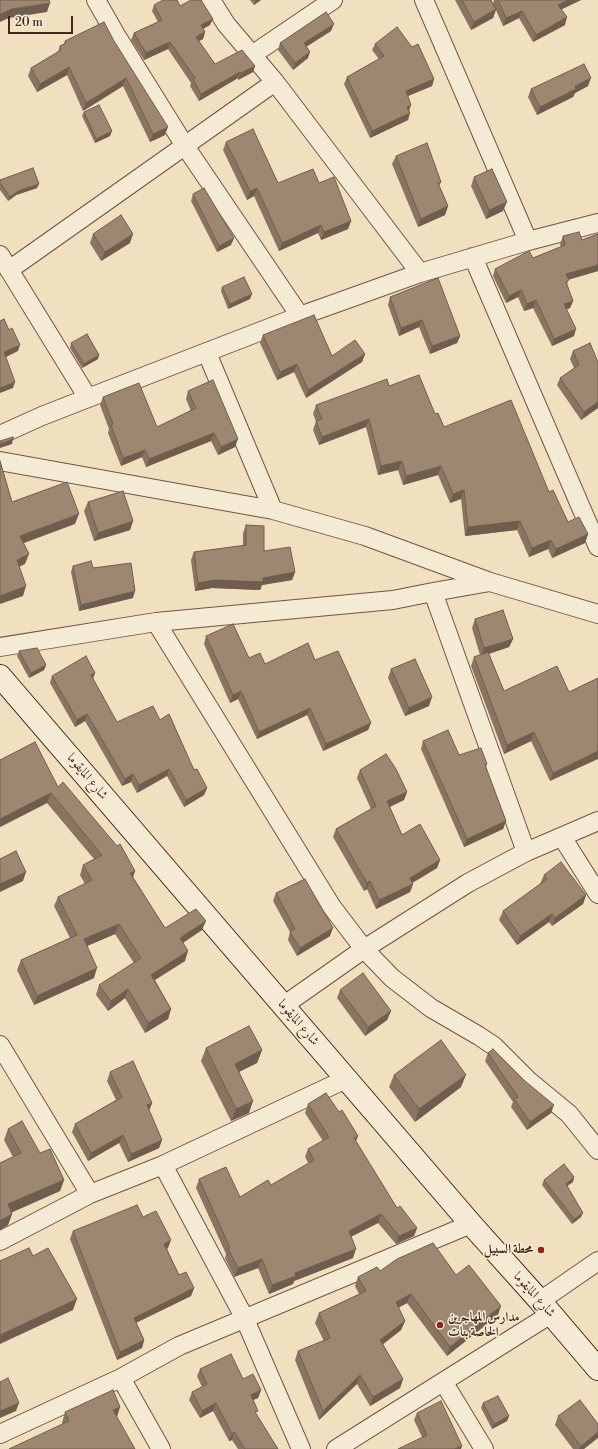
<!DOCTYPE html>
<html>
<head>
<meta charset="utf-8">
<style>
  body { margin:0 }
  #map { position:relative; width:598px; height:1449px; overflow:hidden; background:#f0e0bf; font-family:"Libre Bodoni",serif }
  canvas { display:block }
  .scale { position:absolute; left:8px; top:16px; width:65px; height:18px; box-sizing:border-box; border:2px solid #46261a; border-top:0; padding-left:5px; font-size:12px; line-height:14px; white-space:nowrap; color:#46261a; -webkit-text-stroke:3px #f5ebd5; paint-order:stroke }
</style>
</head>
<body>
<div id="map">
<canvas width="598" height="1449"></canvas>
<div class="scale">20 m</div>
</div>
<script>
const ctx = document.querySelector('canvas').getContext('2d');
ctx.lineJoin = 'round';
function toPath(rows) {
  const path = new Path2D();
  for (const r of rows) {
    path.moveTo(r[0], r[1]);
    for (let i = 2; i < r.length; i += 2) path.lineTo(r[i], r[i + 1]);
  }
  return path;
}
function strokePath(path, color, width, dash) {
  ctx.strokeStyle = color;
  ctx.lineWidth = width;
  ctx.lineCap = dash ? 'butt' : 'round';
  ctx.setLineDash(dash || []);
  ctx.stroke(path);
}
function fillPath(path, color) {
  ctx.fillStyle = color;
  ctx.fill(path, 'evenodd');
}
function write(font, color, halo, rows, align = 'center') {
  ctx.font = font + ' "Libre Bodoni",Amiri,serif';
  ctx.lineWidth = 3;
  ctx.setLineDash([]);
  ctx.textBaseline = 'middle';
  ctx.strokeStyle = halo;
  ctx.fillStyle = color;
  for (const [text, x, y, turn = 0] of rows) {
    ctx.save();
    ctx.translate(x, y);
    ctx.rotate((+turn || 0) * Math.PI / 180);
    ctx.textAlign = isNaN(turn) ? turn : align;
    if (halo) ctx.strokeText(text, 0, 0);
    ctx.fillText(text, 0, 0);
    ctx.restore();
  }
}
const street = toPath([
  [96,0,116,35,185,146,300,316],
  [211,0,226,24,275,82,420,273],
  [424,0,528,241],
  [252,55,333,0],
  [0,255,88,398],
  [473,257,598,547],
  [9,270,275,82],
  [207,353,273,510],
  [0,435,42,416,88,398,300,316,420,273,528,241,598,223],
  [0,461,273,510,365,536,490,582,598,614],
  [490,582,433,592,526,852],
  [156,622,332,907,364,949,392,978,431,1008,479,1036,494,1046,529,1081,569,1114,598,1150],
  [0,647,156,622,393,600,433,592],
  [562,837,598,894],
  [283,1006,364,949,468,883,526,852,598,821],
  [0,1045,90,1194],
  [163,1165,244,1317,301,1449],
  [0,1241,90,1194,163,1165,346,1079],
  [540,1301,598,1261],
  [121,1378,161,1449],
  [444,1383,484,1449],
  [0,1434,121,1378,179,1346,471,1224],
  [336,1449,551,1314]
]);
const secondary = toPath([
  [0,676,471,1224,540,1301,598,1369]
]);
const wall = toPath([
  [250,0,261,0,254,5],
  [455,0,491,0,493,4,494,0,581,0,562,9,565,25,533,42,519,18,503,26,496,10,493,18,471,30],
  [154,5,180,6,210,25,203,29,205,32,203,39,199,41,215,64,255,66,253,72,238,80,238,78,199,101,190,86,191,83,168,49,144,60,131,40,134,33,158,22,152,11],
  [331,31,306,47,308,58,293,70,278,50,280,43],
  [65,41,114,41,165,135,150,142,123,86,83,111,67,75,37,92,28,76,31,68,58,52,60,46,64,44],
  [375,44,434,79,432,86,408,96,409,110,408,120,370,138,344,84,347,77,379,59,372,50],
  [588,86,575,93,573,97,537,115,528,97,531,89],
  [84,112,110,136,95,143,82,116],
  [226,142,278,183,319,183,351,221,348,229,321,240,318,233,279,251,254,196,247,200,223,150],
  [396,156,441,182,439,186,448,206,445,215,418,227,392,164],
  [474,177,503,211,486,219,471,186],
  [0,180,37,188,16,195,8,201,0,190],
  [193,194,231,245,217,252,191,201],
  [93,234,130,243,101,261,90,243],
  [598,234,598,271,568,280,567,285,573,301,570,308,567,309,574,336,552,346,533,308,524,311,518,297,506,303,493,276,495,269,533,258,561,247,560,244,563,236,582,240],
  [222,287,250,299,228,309,221,291],
  [390,297,460,336,457,343,430,354,419,327,399,336,388,305],
  [263,335,332,356,365,354,362,362,306,398,294,372,277,380,260,343],
  [71,343,98,359,82,368,70,348],
  [573,351,598,362,598,408,581,420,557,385,560,378,574,368,570,359],
  [389,386,435,414,444,427,549,492,568,522,588,534,585,543,552,558,548,549,529,557,517,530,465,536,461,499,450,503,438,475,403,485,398,470,378,475,366,427,319,445,313,430,316,421,313,414,316,405],
  [188,391,235,447,218,455,211,441,146,467,142,457,121,466,108,433,109,429,100,405,103,397,157,427,191,411,186,399],
  [88,502,133,521,130,530,94,541,84,511],
  [246,525,264,551,295,572,292,580,262,585,260,590,212,588,195,591,191,560,194,552,243,546,243,533],
  [73,566,93,568,133,598,79,611,71,572],
  [475,619,513,639,509,647,489,654,504,691,569,692,598,678,550,781,531,741,504,754,471,666,474,657,480,655,472,628],
  [206,636,249,658,265,664,315,660,371,723,368,730,323,751,307,715,257,739,238,699,230,703,204,644],
  [19,651,46,665,44,670,29,678,17,656],
  [391,669,429,706,405,716,388,678],
  [95,673,93,679,117,722,160,720,207,788,204,795,184,807,167,776,137,793,131,782,122,786,85,721,75,727,50,683,52,676],
  [423,741,459,755,487,764,486,767,506,821,503,829,464,847,421,749],
  [0,760,58,787,135,871,133,877,165,928,202,930,183,943,185,961,155,980,171,1009,168,1019,145,1033,125,998,108,1011,96,995,99,985,134,963,115,934,87,946,94,978,34,1005,17,970,21,960,70,938,54,906,58,897,85,884,80,875,83,865,94,859,47,803,0,827],
  [360,770,407,792,404,800,390,807,402,835,440,860,437,868,412,883,413,884,410,892,376,909,367,889,364,891,333,837,336,829,371,809,357,778],
  [544,875,586,895,583,904,552,926,549,922,517,945,499,920,503,911,540,884],
  [276,893,330,936,297,956,288,940,290,932,273,901],
  [340,990,391,1011,387,1020,365,1036,337,998],
  [206,1048,262,1050,257,1063,239,1072,249,1113,231,1121,201,1061],
  [488,1053,551,1113,527,1130,511,1107,513,1102,485,1061],
  [110,1072,152,1103,149,1111,162,1140,159,1148,128,1162,119,1143,88,1161,72,1132,75,1124,116,1100,107,1081],
  [394,1075,461,1087,415,1122,389,1087],
  [308,1104,356,1142,397,1208,417,1228,414,1236,396,1244,378,1223,351,1237,353,1258,294,1281,293,1284,269,1294,258,1268,234,1277,225,1258,226,1254,196,1188,199,1179,240,1197,271,1185,309,1164,305,1157,308,1149,323,1141,305,1113],
  [8,1129,40,1153,64,1180,60,1191,11,1212,12,1214,8,1225,0,1230,0,1163,13,1157,4,1140],
  [574,1177,573,1182,567,1186,581,1217,572,1224,542,1185,544,1180],
  [143,1217,168,1248,167,1249,179,1275,194,1288,191,1296,136,1323,144,1340,142,1348,117,1360,70,1239,73,1231],
  [380,1271,456,1275,498,1315,447,1356,407,1303,398,1308,405,1321,401,1330,383,1344,403,1379,400,1388,370,1406,357,1384,319,1420,295,1360,298,1351,324,1341,315,1323,319,1313,359,1294,355,1286,358,1277],
  [200,1369,243,1379,261,1390,258,1398,253,1400,256,1414,278,1449,238,1449,232,1440,229,1441,213,1411,200,1418,189,1400,192,1392,202,1387,197,1376],
  [483,1403,509,1416,507,1421,492,1429,481,1408],
  [65,1412,117,1417,62,1424,62,1423],
  [417,1413,462,1446,422,1437,414,1420],
  [558,1416,584,1449,573,1449,555,1425]
]);
const shadedWall = toPath([
  [256,0,261,0,254,5],
  [568,0,581,0,556,12,558,5],
  [50,3,47,12,9,18,0,22,0,14,12,9],
  [496,9,493,18,471,30,474,22],
  [522,11,519,18,503,26,506,18],
  [567,17,565,25,533,42,536,35],
  [213,19,210,25,199,31,201,25],
  [334,24,331,31,301,50,304,43],
  [205,32,203,39,193,44,196,37],
  [170,42,168,49,144,60,146,53],
  [310,52,308,58,293,70,295,63],
  [255,66,253,72,238,80,241,73],
  [69,67,67,75,37,92,40,84],
  [240,72,238,78,199,101,201,94],
  [126,78,123,86,83,111,86,103],
  [591,78,588,86,575,93,573,97,537,115,540,107,575,86],
  [434,79,432,86,403,98,406,91],
  [411,105,409,111,407,107],
  [410,113,408,120,370,138,372,131],
  [168,127,165,135,150,142,153,134],
  [112,131,110,136,95,143,96,139],
  [39,184,37,188,16,195,8,201,10,197,18,191],
  [257,188,254,196,247,200,250,191],
  [507,202,503,211,486,219,489,210],
  [448,206,445,215,418,227,421,219],
  [351,221,348,229,321,240,324,232],
  [321,225,318,233,279,251,282,243],
  [133,234,130,243,101,261,105,252],
  [234,238,231,245,217,252,219,246],
  [598,265,598,271,563,281,566,274],
  [521,290,518,297,506,303,509,296],
  [252,294,250,299,228,309,230,304],
  [536,300,533,308,524,311,527,304],
  [573,301,570,308,562,311,564,304],
  [422,320,419,327,399,336,401,328],
  [576,329,574,336,552,346,554,339],
  [460,336,457,343,430,354,432,346],
  [20,345,18,351,2,359,4,352],
  [365,354,362,362,306,398,308,390],
  [99,355,98,359,82,368,84,364],
  [297,364,294,372,277,380,280,372],
  [15,382,13,388,0,393,0,388],
  [598,402,598,408,581,420,584,412],
  [369,419,366,427,319,445,322,437],
  [214,433,211,441,146,467,149,459],
  [13,439,12,444,0,448,0,444],
  [238,439,235,447,218,455,221,447],
  [145,450,142,457,121,466,123,458],
  [402,461,398,470,378,475,381,466],
  [441,466,438,475,403,485,406,476],
  [464,490,461,499,450,503,453,494],
  [79,514,75,524,16,546,20,536],
  [133,521,130,530,94,541,98,533],
  [520,521,517,530,465,536,468,527],
  [588,534,585,543,552,558,556,549],
  [551,540,548,549,529,557,532,548],
  [29,554,25,564,13,570,17,560],
  [295,572,292,580,262,585,260,590,212,588,195,591,198,583,214,580,263,578],
  [26,586,23,596,0,604,0,596],
  [135,591,133,598,79,611,81,605],
  [513,639,509,647,481,656,484,648],
  [46,665,44,670,29,678,31,673],
  [95,673,92,680,91,675],
  [241,691,238,699,230,703,233,695],
  [432,697,429,706,405,716,409,708],
  [310,708,307,715,257,739,259,732],
  [87,714,85,721,75,727,77,720],
  [371,723,368,730,323,751,326,744],
  [534,732,531,741,504,754,507,745],
  [598,751,598,759,550,781,553,773],
  [169,769,167,776,137,793,139,785],
  [133,774,131,782,122,786,125,779],
  [207,788,204,795,184,807,186,800],
  [407,792,404,800,384,809,387,801],
  [51,793,47,803,0,827,0,819],
  [506,821,503,829,464,847,467,839],
  [440,860,437,868,407,886,410,878],
  [135,871,132,880,130,873],
  [26,872,23,881,0,892,0,884],
  [370,881,367,889,364,891,367,883],
  [413,884,410,892,376,909,379,900],
  [586,895,583,904,552,926,555,918],
  [552,914,549,922,517,945,520,936],
  [206,921,202,930,176,947,180,938],
  [119,924,115,934,80,949,84,939],
  [333,928,330,936,297,956,300,948],
  [188,951,185,961,148,984,151,975],
  [97,968,94,978,34,1005,37,996],
  [128,989,125,998,108,1011,111,1001],
  [171,1009,168,1019,145,1033,148,1023],
  [391,1011,387,1020,365,1036,368,1027],
  [262,1050,257,1063,230,1076,235,1064],
  [466,1075,461,1087,415,1122,419,1109],
  [253,1101,249,1113,231,1121,236,1109],
  [152,1103,149,1111,147,1105],
  [554,1105,551,1113,527,1130,530,1122],
  [123,1135,119,1143,88,1161,91,1153],
  [358,1136,355,1144,354,1138],
  [162,1140,159,1148,128,1162,131,1154],
  [574,1177,573,1182,564,1188,566,1184],
  [64,1180,60,1191,4,1216,8,1204],
  [583,1213,581,1217,572,1224,574,1219],
  [12,1214,8,1225,0,1230,0,1221],
  [381,1214,378,1223,346,1239,349,1231],
  [417,1228,414,1236,396,1244,399,1236],
  [171,1240,168,1248,161,1251,164,1244],
  [356,1249,353,1258,294,1281,293,1284,269,1294,272,1285,295,1273],
  [262,1259,258,1268,234,1277,238,1268],
  [194,1288,191,1296,131,1325,134,1318],
  [411,1294,407,1303,392,1311,396,1302],
  [77,1299,73,1310,0,1344,0,1335],
  [501,1306,498,1315,447,1356,450,1347],
  [405,1321,401,1330,377,1349,380,1340],
  [144,1340,142,1348,117,1360,120,1352],
  [360,1375,357,1384,319,1420,323,1411],
  [403,1379,400,1388,370,1406,373,1397],
  [261,1390,258,1398,248,1402,251,1395],
  [19,1403,16,1411,0,1418,0,1411],
  [216,1403,213,1411,200,1418,202,1411],
  [120,1407,117,1417,113,1410],
  [509,1416,507,1421,492,1429,494,1424],
  [234,1432,232,1440,229,1441,232,1434],
  [598,1432,598,1438,584,1449,579,1449,581,1446],
  [462,1446,461,1449,454,1449]
]);
const building = toPath([
  [0,0,49,0,50,3,12,9,0,14,0,0],
  [163,0,177,0,180,6,191,0,201,0,213,19,201,25,205,32,196,37,215,64,242,50,255,66,241,73,240,72,201,94,193,79,195,78,170,42,146,53,134,33,162,20,154,5,163,0],
  [462,0,491,0,496,9,474,22,462,0],
  [498,0,568,0,558,5,567,17,536,35,522,11,506,18,498,0],
  [326,12,334,24,304,43,310,52,295,63,280,43,326,12],
  [104,22,114,41,168,127,153,134,126,78,86,103,69,67,40,84,31,68,61,50,60,46,66,43,65,41,104,22],
  [397,27,412,47,418,44,434,79,406,91,411,105,407,107,410,113,372,131,347,77,384,56,375,44,397,27],
  [584,64,591,78,575,86,576,89,540,107,531,89,584,64],
  [99,105,112,131,96,139,84,112,99,105],
  [253,129,278,183,313,169,319,183,334,177,351,221,324,232,321,225,282,243,257,188,250,191,226,142,253,129],
  [427,143,441,182,438,183,448,206,421,219,396,156,427,143],
  [33,168,39,184,18,191,10,197,0,183,0,180,33,168],
  [492,169,507,202,489,210,474,177,492,169],
  [204,188,234,238,219,246,193,194,204,188],
  [121,215,133,234,105,252,93,234,121,215],
  [579,232,582,240,598,234,598,265,566,274,569,280,566,282,573,301,564,304,576,329,554,339,536,300,527,304,521,290,509,296,495,269,529,251,533,258,565,245,563,236,579,232],
  [244,277,252,294,230,304,222,287,244,277],
  [438,278,460,336,432,346,422,320,401,328,390,297,438,278],
  [314,315,332,356,355,340,365,354,308,390,297,364,280,372,263,335,314,315],
  [4,319,9,330,12,328,20,345,4,352,15,382,0,388,0,321,4,319],
  [87,334,99,355,84,364,71,343,87,334],
  [590,343,598,362,598,402,584,412,560,378,579,365,573,351,590,343],
  [419,375,435,414,438,413,444,427,511,400,549,492,553,490,568,522,579,517,588,534,556,549,551,540,532,548,520,521,468,527,464,490,453,494,441,466,406,476,402,461,381,466,369,419,322,437,316,421,322,419,316,405,387,379,389,386,419,375],
  [213,380,238,439,221,447,214,433,149,459,145,450,123,458,111,425,113,424,103,397,139,383,157,427,196,408,188,391,213,380],
  [13,437,13,439,0,444,0,441,13,437],
  [0,461,12,502,67,482,79,514,20,536,29,554,17,560,26,586,0,596,0,461],
  [123,491,133,521,98,533,88,502,123,491],
  [246,525,264,526,264,551,290,547,295,572,263,578,263,582,214,580,198,583,194,552,246,545,246,525],
  [91,561,93,568,131,563,135,591,81,605,73,566,91,561],
  [503,610,513,639,484,648,475,619,503,610],
  [233,624,249,658,260,653,265,664,308,643,315,660,338,651,371,723,326,744,310,708,259,732,241,691,233,695,206,636,233,624],
  [37,648,46,665,31,673,19,651,37,648],
  [488,652,504,691,557,666,569,692,598,678,598,751,553,773,534,732,507,745,474,657,488,652],
  [86,656,95,673,91,675,117,722,153,706,160,720,169,714,194,770,197,769,207,788,186,800,169,769,139,785,133,774,125,779,87,714,77,720,52,676,86,656],
  [415,659,432,697,409,708,391,669,415,659],
  [448,730,459,755,481,748,487,764,485,765,506,821,467,839,423,741,448,730],
  [35,742,58,787,63,782,117,846,120,844,135,871,130,873,165,928,196,909,206,921,180,938,188,951,151,975,171,1009,148,1023,128,989,111,1001,99,985,141,958,119,924,84,939,97,968,37,996,21,960,77,935,58,897,92,880,83,865,102,855,51,793,0,819,0,760,35,742],
  [386,754,396,769,407,792,387,801,402,835,420,824,440,860,410,878,413,884,379,900,370,881,367,883,336,829,376,806,360,770,386,754],
  [16,851,26,872,0,884,0,859,16,851],
  [561,862,586,895,555,918,552,914,520,936,503,911,547,879,544,875,561,862],
  [305,879,333,928,300,948,290,932,295,929,276,893,305,879],
  [363,973,391,1011,368,1027,340,990,363,973],
  [249,1026,262,1050,235,1064,253,1101,236,1109,206,1048,249,1026],
  [441,1040,466,1075,419,1109,394,1075,441,1040],
  [493,1049,525,1081,554,1105,530,1122,514,1099,518,1097,488,1053,493,1049],
  [133,1061,152,1103,147,1105,162,1140,131,1154,123,1135,91,1153,75,1124,122,1097,110,1072,133,1061],
  [326,1093,339,1112,342,1110,358,1136,354,1138,397,1208,400,1206,417,1228,399,1236,381,1214,349,1231,356,1249,295,1273,296,1276,272,1285,262,1259,238,1268,228,1249,230,1248,199,1179,226,1167,240,1197,268,1180,271,1185,314,1160,308,1149,329,1137,308,1104,326,1093],
  [22,1121,40,1153,50,1149,64,1180,8,1204,12,1214,0,1221,0,1163,21,1153,8,1129,22,1121],
  [564,1164,574,1177,566,1184,583,1213,574,1219,544,1180,564,1164],
  [137,1205,143,1217,156,1211,171,1240,164,1244,179,1275,186,1272,194,1288,134,1318,144,1340,120,1352,73,1231,137,1205],
  [433,1243,456,1275,469,1265,501,1306,450,1347,411,1294,396,1302,405,1321,380,1340,403,1379,373,1397,360,1375,323,1411,298,1351,330,1338,319,1313,366,1291,358,1277,377,1267,380,1271,397,1259,433,1243],
  [29,1248,33,1256,48,1248,77,1299,0,1335,0,1261,29,1248],
  [231,1354,243,1379,253,1374,261,1390,251,1395,258,1411,255,1412,278,1449,245,1449,234,1432,232,1434,216,1403,202,1411,192,1392,207,1384,200,1369,231,1354],
  [8,1378,19,1403,0,1411,0,1382,8,1378],
  [113,1390,120,1407,113,1410,135,1449,9,1449,69,1421,65,1412,113,1390],
  [498,1396,509,1416,494,1424,483,1403,498,1396],
  [580,1400,598,1424,598,1432,581,1446,558,1416,580,1400],
  [441,1401,462,1446,454,1449,398,1449,427,1435,417,1413,441,1401]
]);
const markers = [
  [541,1250,4,"#8f2418"],
  [440,1325,4,"#8f2418"]
];
const streetNames = [
  ["شارع المايقوما",87,777,50],
  ["شارع المايقوما",298,1023,49],
  ["شارع المايقوما",534,1295,48]
];
const poiNames = [
  ["محطة السبيل",533,1250],
  ["مدارس المهاجرين",448,1318,"left"],
  ["الخاصة بنات",448,1333,"left"]
];
strokePath(street, '#705443', 20);
strokePath(secondary, '#46261a', 24);
strokePath(street, '#f5ebd5', 18);
strokePath(secondary, '#f5ebd5', 22);
fillPath(wall, '#887460');
fillPath(shadedWall, '#6f5e4e');
fillPath(building, '#9e8770');
strokePath(building, '#6f5e4e', 1);
for (const [x, y, r, color] of markers) {
  const dot = new Path2D();
  dot.arc(x, y, r, 0, 2 * Math.PI);
  ctx.fillStyle = color;
  ctx.fill(dot);
  strokePath(dot, '#f5ebd5', 1.5);
}
write('13px', '#46261a', '#f5ebd5', streetNames);
write('bold 13px', '#46261a', '#f5ebd5', poiNames, 'right');
</script>
</body>
</html>
